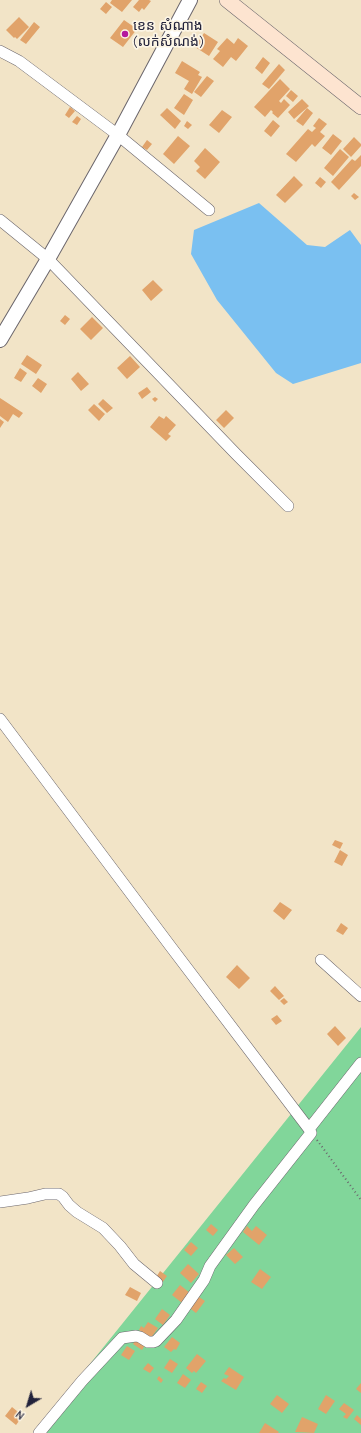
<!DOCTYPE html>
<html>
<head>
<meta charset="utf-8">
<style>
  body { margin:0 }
  #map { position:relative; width:361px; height:1433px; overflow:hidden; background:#f2e4c7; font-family:"Comic Neue",sans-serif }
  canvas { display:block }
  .north { position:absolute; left:8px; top:1385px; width:40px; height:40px; -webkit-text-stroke:3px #fcf5e5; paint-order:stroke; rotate:218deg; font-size:11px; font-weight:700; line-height:16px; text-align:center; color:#22223b }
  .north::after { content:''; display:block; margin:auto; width:14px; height:18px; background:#22223b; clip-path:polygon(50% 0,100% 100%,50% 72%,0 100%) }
</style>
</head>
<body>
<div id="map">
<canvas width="361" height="1433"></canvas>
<div class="north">N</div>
</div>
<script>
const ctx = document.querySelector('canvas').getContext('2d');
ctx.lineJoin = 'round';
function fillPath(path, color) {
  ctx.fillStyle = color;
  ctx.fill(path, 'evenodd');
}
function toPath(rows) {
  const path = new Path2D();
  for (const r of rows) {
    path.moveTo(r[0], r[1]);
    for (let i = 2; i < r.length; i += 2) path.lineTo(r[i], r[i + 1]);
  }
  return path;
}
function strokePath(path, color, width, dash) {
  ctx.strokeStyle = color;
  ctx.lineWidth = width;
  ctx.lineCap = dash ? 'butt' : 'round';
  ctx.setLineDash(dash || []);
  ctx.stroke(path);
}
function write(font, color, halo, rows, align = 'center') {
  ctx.font = font + ' "Comic Neue","Noto Sans Khmer",sans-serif';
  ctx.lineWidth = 3.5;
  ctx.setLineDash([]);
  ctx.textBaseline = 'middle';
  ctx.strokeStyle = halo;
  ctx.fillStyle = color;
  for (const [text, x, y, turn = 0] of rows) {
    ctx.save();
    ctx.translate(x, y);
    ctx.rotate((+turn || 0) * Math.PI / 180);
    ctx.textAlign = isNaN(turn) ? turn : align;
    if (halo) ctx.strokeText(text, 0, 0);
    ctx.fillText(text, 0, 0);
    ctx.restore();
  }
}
const green = toPath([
  [361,1027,361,1433,34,1433,77,1380]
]);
const water = toPath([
  [259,203,307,245,325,247,350,230,361,245,361,363,293,384,276,373,217,300,191,254,194,230]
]);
const building = toPath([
  [112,0,132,0,122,12,110,3],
  [139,0,149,0,151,1,144,10,142,8,139,12,133,7],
  [106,2,112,7,106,14,100,9],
  [19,17,29,27,17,39,15,37,14,38,6,30],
  [124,20,137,29,123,47,110,38],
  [34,22,40,27,26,44,20,40],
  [204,33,218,42,209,56,195,47],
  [227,38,234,44,238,38,248,46,236,61,231,57,223,67,213,59,220,51,217,49],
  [263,57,270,63,262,74,255,68],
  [182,61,200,72,198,75,202,77,192,94,184,89,189,81,175,73],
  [279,64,285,70,269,89,262,84],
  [207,76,214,81,201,97,194,92],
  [280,79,290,89,279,101,281,103,284,99,290,105,278,118,272,113,273,112,271,110,265,117,254,107],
  [291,90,298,96,293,102,286,96],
  [184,94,193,100,184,115,174,108],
  [302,99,309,106,294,119,288,112],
  [70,107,75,111,69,118,65,115],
  [167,108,181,121,175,129,160,115],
  [307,108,313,113,303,126,296,121],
  [222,110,232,117,219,133,209,125],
  [77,116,81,119,77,125,72,122],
  [319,118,327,124,320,132,325,136,315,147,312,144,296,162,286,154,308,129,312,132,316,128,313,126],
  [273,120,280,126,271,137,264,131],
  [187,121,192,125,188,129,184,126],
  [333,134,342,141,331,155,322,148],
  [178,136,190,146,174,164,163,154],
  [354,137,361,144,361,146,351,157,343,149],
  [147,140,152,144,147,150,142,147],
  [205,148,220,162,205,179,196,171,200,167,194,161],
  [340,149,349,157,333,176,324,168],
  [361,155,361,166,339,190,331,182,352,159,355,161],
  [294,176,303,185,285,203,276,195],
  [320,177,326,182,321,188,315,183],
  [354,193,359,197,355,200,351,196],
  [153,280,163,290,151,301,142,290],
  [65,315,70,319,65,325,60,321],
  [92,317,103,328,91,340,80,329],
  [27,355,42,365,36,374,21,364],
  [130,356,140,367,127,379,117,368],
  [20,368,27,373,21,382,14,378],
  [78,372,89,384,81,391,71,379],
  [38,378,47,384,41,393,32,386],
  [147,387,151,392,142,399,138,393],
  [155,397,158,399,155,402,152,399],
  [0,398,23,413,19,418,13,414,8,422,0,416],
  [103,399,113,408,107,413,98,404],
  [94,404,105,414,99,421,88,410],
  [226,410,234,418,224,428,216,420],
  [159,416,164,419,166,416,176,425,168,434,171,436,166,441,150,427],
  [0,419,4,422,0,428],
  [335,840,343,843,340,849,332,845],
  [340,850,348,855,342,866,334,862],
  [280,902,292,910,284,920,273,911],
  [341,923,348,928,343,935,336,931],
  [237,965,250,978,239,989,226,977],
  [275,986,284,996,279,1000,270,991],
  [284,998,288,1002,284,1005,280,1001],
  [277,1015,282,1021,276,1025,271,1019],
  [335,1026,346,1038,338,1046,327,1034],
  [211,1224,218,1230,213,1236,206,1230],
  [247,1226,252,1231,256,1226,267,1235,259,1245,243,1232],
  [191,1242,198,1248,191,1256,184,1250],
  [234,1248,243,1257,235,1264,226,1255],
  [188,1264,199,1274,191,1283,180,1273],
  [260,1269,271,1277,262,1289,251,1282],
  [160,1271,167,1276,162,1283,155,1279],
  [180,1285,190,1293,182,1303,172,1295],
  [130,1287,141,1293,137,1301,125,1295],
  [196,1295,205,1301,196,1313,187,1306],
  [162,1309,170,1315,163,1325,155,1319],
  [148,1322,158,1328,151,1338,139,1330,141,1326,144,1328],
  [172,1337,180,1343,176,1350,174,1349,171,1352,164,1347],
  [136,1339,145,1345,142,1350,133,1344],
  [127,1346,135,1351,129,1360,121,1355],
  [197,1354,206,1361,196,1373,194,1371,192,1373,186,1368],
  [170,1359,178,1364,172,1373,164,1368],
  [148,1363,154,1368,150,1373,143,1369],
  [229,1367,244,1377,236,1390,221,1381,224,1378,226,1379,229,1376,224,1374],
  [183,1374,191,1380,185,1388,177,1383],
  [159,1376,163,1380,161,1383,157,1379],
  [201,1382,207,1386,202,1393,196,1389],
  [361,1383,361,1393,356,1389],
  [277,1395,289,1404,282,1413,270,1404],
  [326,1395,335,1401,326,1414,318,1409],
  [344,1403,354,1410,347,1419,343,1417,346,1414,339,1409],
  [12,1407,23,1416,16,1425,5,1416],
  [357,1415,361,1419,361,1425,354,1419],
  [302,1417,318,1424,314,1433,295,1432],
  [265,1423,279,1432,278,1433,259,1433]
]);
const path = toPath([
  [317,1140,361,1200]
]);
const minor = toPath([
  [0,51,19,61,118,135,209,210],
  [0,220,48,259,236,454,288,506],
  [0,719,171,947,309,1129,311,1133,254,1205,210,1266,204,1280,176,1320,156,1341,153,1342,148,1342,140,1337,136,1336,122,1338,82,1381,39,1433],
  [321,960,361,996],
  [309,1129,361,1063],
  [0,1202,28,1198,45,1194,59,1194,63,1197,69,1205,77,1212,103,1228,120,1246,134,1264,157,1283]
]);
const tertiary = toPath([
  [0,340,48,259,118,135,190,0]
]);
const secondary = toPath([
  [227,0,361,107]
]);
const markers = [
  [125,34,4,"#b5179e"]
];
const poiNames = [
  ["ខេន សំណាង",133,26],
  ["(លក់សំណង់)",133,42]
];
fillPath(green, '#81d69a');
fillPath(water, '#7ac0f1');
fillPath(building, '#e1a36a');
strokePath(minor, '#6b666c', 12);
strokePath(tertiary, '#6b666c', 16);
strokePath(secondary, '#6b666c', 16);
strokePath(path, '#6b666c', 2, [1, 3]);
strokePath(minor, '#fff', 11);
strokePath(tertiary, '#fff', 14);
strokePath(secondary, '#fde4d0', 15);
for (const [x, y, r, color] of markers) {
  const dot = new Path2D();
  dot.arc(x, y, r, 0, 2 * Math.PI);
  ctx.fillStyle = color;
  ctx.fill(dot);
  strokePath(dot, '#fcf5e5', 1.5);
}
write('14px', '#22223b', '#fcf5e5', poiNames, 'left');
</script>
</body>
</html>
